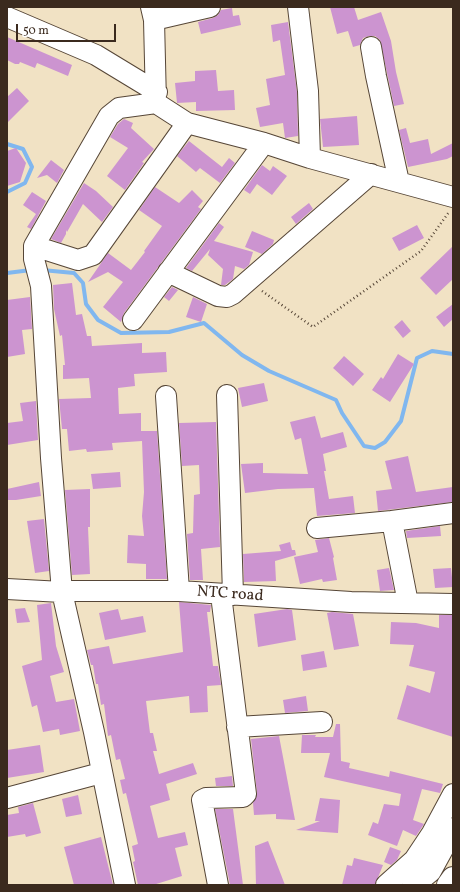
<!DOCTYPE html>
<html>
<head>
<meta charset="utf-8">
<style>
  body { margin:0 }
  #map { position:relative; width:460px; height:892px; overflow:hidden; background:#f1e2c4; font-family:Vollkorn,serif }
  canvas { display:block }
  .frame { position:absolute; inset:0; border:8px solid #3b2a1e; pointer-events:none }
  .scale { position:absolute; left:16px; top:24px; width:100px; height:18px; box-sizing:border-box; border:2px solid #3b2a1e; border-top:0; padding-left:5px; font-size:12px; line-height:14px; white-space:nowrap; color:#3b2a1e; -webkit-text-stroke:3px #fff; paint-order:stroke }
</style>
</head>
<body>
<div id="map">
<canvas width="460" height="892"></canvas>
<div class="frame"></div>
<div class="scale">50 m</div>
</div>
<script>
const ctx = document.querySelector('canvas').getContext('2d');
ctx.lineJoin = 'round';
function toPath(rows) {
  const path = new Path2D();
  for (const r of rows) {
    path.moveTo(r[0], r[1]);
    for (let i = 2; i < r.length; i += 2) path.lineTo(r[i], r[i + 1]);
  }
  return path;
}
function strokePath(path, color, width, dash) {
  ctx.strokeStyle = color;
  ctx.lineWidth = width;
  ctx.lineCap = dash ? 'butt' : 'round';
  ctx.setLineDash(dash || []);
  ctx.stroke(path);
}
function fillPath(path, color) {
  ctx.fillStyle = color;
  ctx.fill(path, 'evenodd');
}
function write(font, color, halo, rows, align = 'center') {
  ctx.font = font + ' Vollkorn,serif';
  ctx.lineWidth = 4;
  ctx.setLineDash([]);
  ctx.textBaseline = 'middle';
  ctx.strokeStyle = halo;
  ctx.fillStyle = color;
  for (const [text, x, y, turn = 0] of rows) {
    ctx.save();
    ctx.translate(x, y);
    ctx.rotate((+turn || 0) * Math.PI / 180);
    ctx.textAlign = isNaN(turn) ? turn : align;
    if (halo) ctx.strokeText(text, 0, 0);
    ctx.fillText(text, 0, 0);
    ctx.restore();
  }
}
const stream = toPath([
  [7,144,23,149,32,167,25,183,7,192],
  [42,270,74,273,83,283,86,304,98,320,121,333,169,332,204,323,242,355,269,371,336,400,342,413,364,446,375,448,385,442,401,421,417,358,432,351,453,354],
  [7,273,31,270]
]);
const building = toPath([
  [330,7,354,7,358,20,381,12,391,41,396,72,404,104,394,106,380,40,375,36,369,36,363,38,360,45,353,47,348,31,337,34],
  [232,8,233,16,239,15,241,25,201,34,198,22,213,18,218,15,221,10],
  [288,22,297,92,298,136,285,138,283,123,260,127,256,108,270,105,266,79,285,75,280,40,273,42,271,25],
  [7,37,72,65,68,76,37,63,35,68,20,62,19,64,15,64,7,60],
  [216,70,218,91,234,90,235,110,196,111,196,102,177,103,175,83,195,81,195,71],
  [17,88,29,101,7,123,7,97],
  [357,116,359,145,323,147,320,119],
  [124,119,133,123,131,128,154,149,142,162,144,163,125,190,107,176,128,148,110,137,118,124],
  [406,128,410,143,428,139,431,154,453,143,453,156,447,159,408,167,399,130],
  [189,141,222,167,229,158,235,163,220,183,200,168,196,172,177,156],
  [16,148,26,163,20,182,7,186,7,151],
  [51,160,64,170,57,183,47,175,37,178],
  [262,165,270,171,273,166,287,176,272,195,257,184,250,194,244,190],
  [84,183,96,191,113,207,102,222,83,204,67,232,66,230,66,234,61,243,51,239],
  [155,187,179,203,192,190,203,201,198,207,201,209,124,313,121,322,103,307,123,282,108,272,88,282,108,253,131,270,145,252,144,251,162,226,139,210],
  [32,192,46,201,31,229,27,227,36,214,23,205],
  [309,203,313,209,296,224,291,217],
  [219,223,224,227,214,241,253,252,249,265,244,269,235,266,233,279,225,285,221,285,223,269,208,255,210,249,192,271,186,268],
  [417,225,424,238,399,251,392,238],
  [252,231,274,240,273,244,262,254,245,247],
  [453,246,453,279,436,295,420,278],
  [72,283,76,315,82,314,87,336,91,336,92,346,142,343,142,353,166,352,167,372,134,374,135,386,118,388,119,414,141,413,141,431,157,431,167,579,146,579,146,564,127,563,128,535,144,536,142,516,144,492,142,441,112,443,113,450,87,452,86,449,69,451,67,429,62,429,59,399,91,398,89,378,63,379,63,365,65,365,62,335,60,336,54,309,53,285],
  [172,287,178,290,169,301,164,297],
  [30,297,32,329,22,330,25,354,7,357,7,300],
  [193,297,207,304,201,322,186,317],
  [453,304,453,319,444,327,436,317],
  [402,320,411,331,403,338,394,327],
  [398,354,414,364,390,402,372,390,381,377,383,379],
  [344,356,364,374,353,386,333,368],
  [264,383,268,401,242,407,238,388],
  [36,401,38,440,7,445,7,423,23,421,20,403],
  [315,416,321,438,343,432,347,447,323,454,326,471,324,471,329,499,353,496,355,513,317,516,314,488,278,489,245,493,241,464,263,463,263,473,308,474,301,438,295,440,290,422],
  [216,422,220,547,201,549,203,580,190,580,187,534,193,533,194,495,200,494,199,465,182,466,179,423],
  [408,456,416,492,453,487,453,502,378,511,376,491,392,489,385,461],
  [120,472,121,487,93,489,91,474],
  [39,482,41,496,16,500,7,500,7,489],
  [90,489,90,527,88,527,90,574,72,575,65,490],
  [44,519,49,571,35,573,27,521],
  [440,526,441,536,407,538,406,531],
  [329,538,334,557,333,558,337,580,323,582,322,579,300,584,294,557,318,552,315,540],
  [290,542,292,550,295,550,296,555,275,561,276,581,244,582,243,554,281,551,279,545],
  [389,568,394,590,380,591,377,570],
  [451,568,453,587,435,588,433,569],
  [179,602,211,605,210,612,207,612,213,666,218,666,221,685,207,686,208,712,190,713,189,696,146,701,150,733,153,733,157,751,153,751,159,774,193,763,197,774,166,784,170,800,150,806,158,838,185,832,188,845,175,848,182,876,153,885,138,885,133,862,135,861,132,846,138,844,126,793,123,794,120,780,125,779,120,759,116,760,111,735,108,736,104,704,101,705,98,684,96,684,93,665,91,665,87,650,109,646,113,664,183,652],
  [51,603,56,646,64,672,50,676,56,702,74,699,80,731,60,735,59,729,43,732,37,705,32,707,22,666,42,660,37,605],
  [25,608,30,622,17,623,15,609],
  [118,609,121,620,143,616,146,632,105,640,99,613],
  [287,609,292,610,296,640,258,647,254,614],
  [332,612,353,614,359,646,334,650,327,613],
  [439,615,453,615,453,737,397,719,407,685,430,693,435,672,409,666,414,645,390,644,391,622,416,623,439,628],
  [324,651,327,667,303,671,301,655],
  [306,696,308,711,285,713,283,700],
  [336,724,340,724,341,761,350,763,349,768,389,777,390,771,443,784,440,793,422,789,413,820,424,824,416,836,403,830,397,846,368,835,373,822,378,824,384,804,399,806,401,794,324,777,330,753,301,753,302,735,316,735,315,737,333,737],
  [279,736,295,820,276,819,276,814,254,815,253,803,257,793,251,739],
  [40,745,44,772,7,778,7,750],
  [232,776,233,786,216,786,215,778],
  [78,795,82,814,66,817,62,799],
  [320,798,340,800,338,833,296,830,320,821,315,821],
  [33,803,41,833,26,837,25,834,7,837,7,815,19,813,18,807],
  [215,809,233,809,243,885,230,885],
  [101,837,113,885,74,885,64,847],
  [268,841,285,885,256,885,255,846],
  [390,847,401,851,397,860,391,865,384,862],
  [354,858,383,865,375,885,342,885,347,865,352,866]
]);
const path = toPath([
  [262,291,313,327,421,251,449,212]
]);
const minor = toPath([
  [151,7,154,20,156,103,187,123,264,143,310,158,453,197],
  [298,7,308,91,310,158],
  [7,17,96,55,157,92],
  [154,20,210,7],
  [371,47,376,76,399,182],
  [34,246,78,260,93,255,187,123],
  [168,272,218,296,227,297,233,294,371,174],
  [133,320,264,143],
  [227,395,233,595],
  [166,396,179,591],
  [392,521,453,513],
  [317,528,392,521,408,603],
  [7,589,62,592,70,591,179,591,351,602,453,604],
  [237,727,322,722],
  [7,798,101,773],
  [125,885,94,732,62,592,51,458,41,286,34,259,34,246,109,116,119,108,156,103],
  [218,885,202,800,206,798,243,797,246,794,221,595],
  [386,885,414,860,432,833,453,794]
]);
const major = toPath([
  [413,885,430,871,453,829],
  [448,885,453,878]
]);
const streetNames = [
  ["NTC road",230,595,4]
];
strokePath(stream, '#80b7ef', 4);
fillPath(building, '#cc94d0');
strokePath(minor, '#564637', 22);
strokePath(major, '#564637', 24);
strokePath(path, '#564637', 2.5, [1, 3]);
strokePath(minor, '#fff', 20);
strokePath(major, '#fff', 22);
write('16px', '#3b2a1e', '#fff', streetNames);
</script>
</body>
</html>
